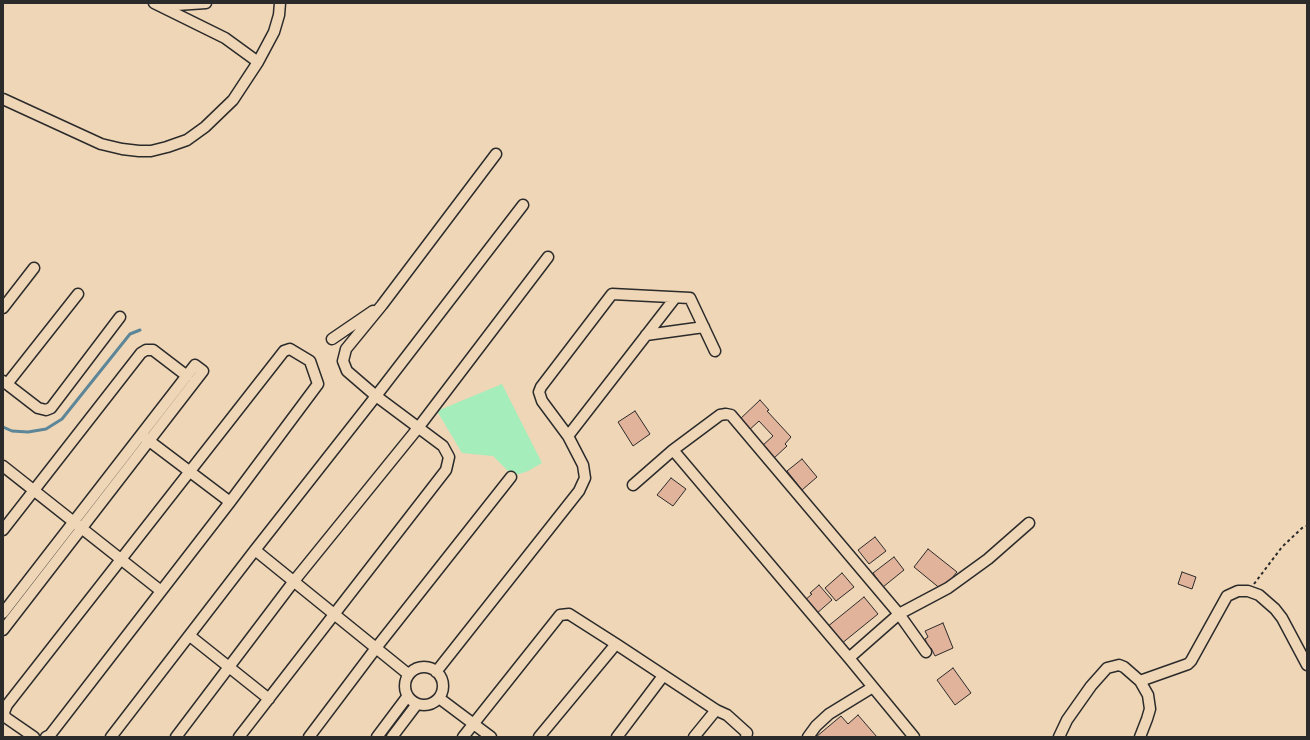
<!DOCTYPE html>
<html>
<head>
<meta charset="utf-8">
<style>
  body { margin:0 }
  #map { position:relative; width:1310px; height:740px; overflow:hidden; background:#efd6b7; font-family:"Balsamiq Sans",sans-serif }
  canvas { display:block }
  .frame { position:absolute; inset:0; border:4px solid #2b2b2b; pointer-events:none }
</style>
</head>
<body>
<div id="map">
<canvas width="1310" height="740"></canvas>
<div class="frame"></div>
</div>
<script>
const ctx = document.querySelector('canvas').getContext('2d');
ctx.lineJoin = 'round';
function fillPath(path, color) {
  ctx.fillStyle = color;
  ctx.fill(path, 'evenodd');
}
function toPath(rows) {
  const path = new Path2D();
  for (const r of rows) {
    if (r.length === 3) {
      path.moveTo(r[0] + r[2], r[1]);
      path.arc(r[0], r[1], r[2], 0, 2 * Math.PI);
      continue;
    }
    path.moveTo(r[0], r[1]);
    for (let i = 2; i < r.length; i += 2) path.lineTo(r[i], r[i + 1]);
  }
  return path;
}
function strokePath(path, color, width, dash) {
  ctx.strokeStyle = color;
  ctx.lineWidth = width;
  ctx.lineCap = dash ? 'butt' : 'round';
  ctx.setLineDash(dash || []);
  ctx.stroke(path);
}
const green = toPath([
  [502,384,542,463,528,471,513,476,493,456,462,453,437,411]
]);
const stream = toPath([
  [3,427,12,431,28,432,46,429,62,419,130,334,140,330]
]);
const building = toPath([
  [760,400,769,410,767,411,791,437,785,444,787,446,773,459,762,446,773,436,759,421,747,432,738,421,760,400],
  [635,411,650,434,633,446,618,422,635,411],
  [802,459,817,477,802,490,787,471,802,459],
  [671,478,686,489,673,506,657,495,671,478],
  [875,537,886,551,869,564,858,550,875,537],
  [928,549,957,572,942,590,914,567,928,549],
  [894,557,904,570,883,587,873,573,894,557],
  [1182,572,1196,577,1192,589,1178,584,1182,572],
  [842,573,854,587,836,601,825,588,842,573],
  [819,585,832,600,816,614,804,601,812,594,810,593,819,585],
  [864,597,878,614,841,644,827,627,864,597],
  [943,623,953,648,935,656,931,648,929,649,925,639,928,637,925,631,943,623],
  [953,668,971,693,955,705,937,680,953,668],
  [858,715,877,737,816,737,841,716,848,724,858,715]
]);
const path = toPath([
  [1254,584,1282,547,1302,528,1307,526]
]);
const minor = toPath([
  [154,3,225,38,258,62],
  [162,6,206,3],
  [3,99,101,144,122,149,139,151,151,151,167,147,187,140,205,127,233,100,258,62,274,32,279,15,280,3],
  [3,308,34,268],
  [646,335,704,327],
  [332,339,373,311],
  [3,381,38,408,46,410,51,408,120,317],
  [7,384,78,294],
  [568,436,675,298],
  [144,437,230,502],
  [673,450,849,658,914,737],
  [3,466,161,591],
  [633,485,673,450,720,415,726,414,731,415,899,614,926,652],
  [3,530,141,353,146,350,153,350,187,376],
  [255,550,408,674],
  [3,613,195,365,203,371,3,630],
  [190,636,269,699],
  [616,644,716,710,694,737],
  [849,658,899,614,948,588,988,559,1029,523],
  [424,686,19],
  [436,672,579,491,585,478,583,465,568,436,542,401,539,392,541,387,612,294,690,298,715,351],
  [1140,681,1188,664,1191,661,1227,596,1238,591,1248,591,1259,595,1275,609,1282,618,1307,665],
  [439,698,491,737],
  [716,710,727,715,747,733,746,737],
  [34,737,5,717,4,712,7,705,284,351,290,349,310,361,318,384,230,502,50,735,46,737],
  [111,737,255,550,376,396,523,205],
  [176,737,294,581,418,428,548,257],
  [239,737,446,470,449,457,443,446,376,396,347,371,343,361,346,349,382,305,496,154],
  [309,737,376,648,511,477],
  [377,737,407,697],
  [392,737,417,704],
  [463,737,560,615,569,614,616,644,539,737],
  [617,737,663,676],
  [808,737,816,726,829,714,873,687],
  [1059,737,1067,720,1091,686,1107,668,1119,665,1124,667,1140,681,1148,695,1150,709,1147,719,1140,737]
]);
fillPath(green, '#a5edba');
strokePath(stream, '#5d8698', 3);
fillPath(building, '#e2b39b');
strokePath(building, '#2b2b2b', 1);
strokePath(minor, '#2b2b2b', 13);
strokePath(path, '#2b2b2b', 2, [3, 3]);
strokePath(minor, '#efd6b7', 10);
</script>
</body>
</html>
